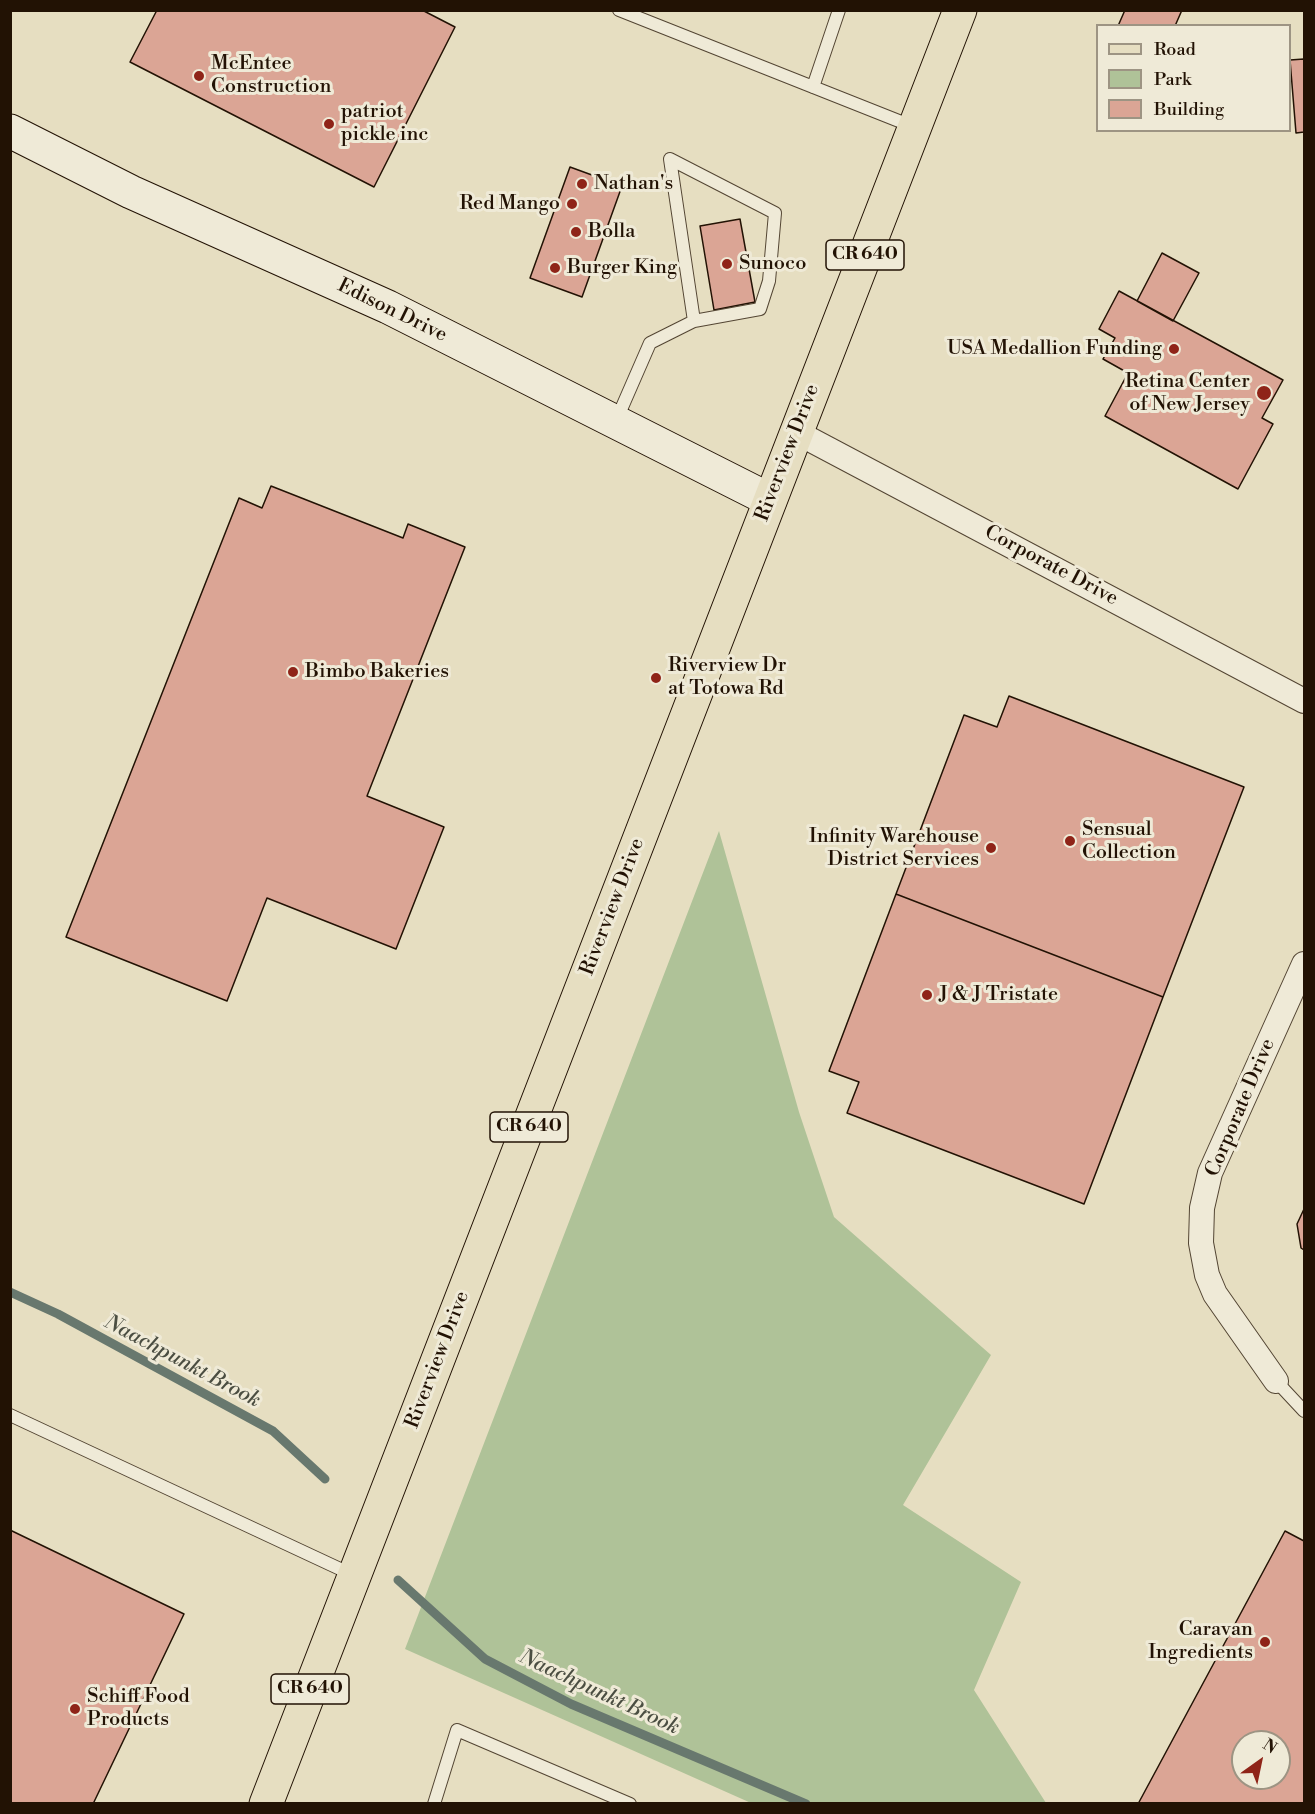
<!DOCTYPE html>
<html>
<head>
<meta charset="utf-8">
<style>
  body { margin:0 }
  #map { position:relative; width:1315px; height:1814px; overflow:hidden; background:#e6dec1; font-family:"Libre Bodoni",serif }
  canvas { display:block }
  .frame { position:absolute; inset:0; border:12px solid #221204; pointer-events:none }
  .legend { position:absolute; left:1096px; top:24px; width:195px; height:108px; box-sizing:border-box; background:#efead7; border:2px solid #9d9483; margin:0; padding:8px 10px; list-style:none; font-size:18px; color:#221204 }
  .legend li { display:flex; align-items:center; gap:12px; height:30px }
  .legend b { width:30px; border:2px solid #9d9483 }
  .north { position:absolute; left:1231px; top:1730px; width:60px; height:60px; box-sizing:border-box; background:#efead7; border:2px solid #9d9483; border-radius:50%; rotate:33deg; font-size:16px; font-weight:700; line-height:24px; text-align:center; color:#221204 }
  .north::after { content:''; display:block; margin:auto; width:21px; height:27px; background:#8f2418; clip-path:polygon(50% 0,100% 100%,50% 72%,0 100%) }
</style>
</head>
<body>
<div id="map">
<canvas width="1315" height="1814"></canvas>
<div class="frame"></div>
<ul class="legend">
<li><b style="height:8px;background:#e6dec1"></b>Road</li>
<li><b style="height:16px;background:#afc298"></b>Park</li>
<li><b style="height:16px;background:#dba595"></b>Building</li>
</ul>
<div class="north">N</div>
</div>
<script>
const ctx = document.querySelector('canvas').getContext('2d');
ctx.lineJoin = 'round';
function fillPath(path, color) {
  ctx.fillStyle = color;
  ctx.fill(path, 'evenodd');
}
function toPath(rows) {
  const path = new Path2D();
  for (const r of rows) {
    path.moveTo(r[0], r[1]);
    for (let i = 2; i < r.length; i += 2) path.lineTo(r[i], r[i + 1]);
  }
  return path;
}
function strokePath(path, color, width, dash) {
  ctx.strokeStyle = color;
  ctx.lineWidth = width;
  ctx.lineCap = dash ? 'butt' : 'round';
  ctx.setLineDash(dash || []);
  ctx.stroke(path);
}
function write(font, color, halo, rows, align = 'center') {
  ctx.font = font + ' "Libre Bodoni",serif';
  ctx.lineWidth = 6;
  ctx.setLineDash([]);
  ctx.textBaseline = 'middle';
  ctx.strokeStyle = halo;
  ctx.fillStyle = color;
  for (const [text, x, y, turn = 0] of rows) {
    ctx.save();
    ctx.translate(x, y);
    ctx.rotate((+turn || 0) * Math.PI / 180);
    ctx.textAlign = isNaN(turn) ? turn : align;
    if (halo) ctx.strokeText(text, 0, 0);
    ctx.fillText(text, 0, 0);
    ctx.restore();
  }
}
const green = toPath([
  [719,831,799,1112,834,1217,991,1355,903,1505,1021,1582,974,1690,1046,1803,751,1803,405,1649]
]);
const stream = toPath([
  [10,1292,58,1314,273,1431,325,1479],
  [398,1580,485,1659,571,1704,806,1804]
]);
const building = toPath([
  [157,10,422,10,455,27,374,187,130,62,157,10],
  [1125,10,1182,10,1175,26,1118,26,1125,10],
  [1304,59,1304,132,1296,133,1290,60,1304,59],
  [570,167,622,186,582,297,530,278,570,167],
  [740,219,755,302,714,310,700,226,740,219],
  [1162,253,1199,273,1173,321,1137,301,1162,253],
  [1119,291,1283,380,1262,418,1273,424,1238,489,1105,416,1128,373,1103,359,1115,338,1099,329,1119,291],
  [271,486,403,538,408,524,465,547,367,796,444,827,396,949,267,898,227,1001,66,937,239,498,262,508,271,486],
  [1009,696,1244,787,1163,997,896,894,964,715,997,727,1009,696],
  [896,894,1163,997,1084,1204,847,1113,859,1082,829,1071,896,894],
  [1304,1209,1304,1250,1301,1248,1297,1224,1304,1209],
  [10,1530,184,1614,93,1804,10,1804,10,1530],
  [1285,1531,1304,1541,1304,1804,1138,1804,1285,1531],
  [1243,1742,1279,1742,1279,1778,1243,1778,1243,1742]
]);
const lane = toPath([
  [619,10,914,127],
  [813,87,839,10],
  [616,421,650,343,694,321,760,309,769,281,775,213,670,159,694,321],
  [1276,1381,1304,1411],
  [10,1415,353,1575],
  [434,1804,457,1730,630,1804]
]);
const street = toPath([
  [796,432,1304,701],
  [1276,1381,1215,1294,1207,1275,1201,1243,1202,1208,1210,1173,1304,964]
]);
const secondary = toPath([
  [10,131,131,192,388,307,770,500]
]);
const primary = toPath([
  [266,1804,960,10]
]);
const markers = [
  [199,76,6,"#8f2418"],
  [329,124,6,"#8f2418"],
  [582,184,6,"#8f2418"],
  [572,204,6,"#8f2418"],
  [576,232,6,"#8f2418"],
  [727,264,6,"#8f2418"],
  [555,268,6,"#8f2418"],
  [1174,349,6,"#8f2418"],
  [1264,393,8,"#8f2418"],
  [293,672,6,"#8f2418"],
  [656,678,6,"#8f2418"],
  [1070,841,6,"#8f2418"],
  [991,848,6,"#8f2418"],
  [927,995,6,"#8f2418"],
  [1265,1642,6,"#8f2418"],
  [75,1709,6,"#8f2418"]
];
const shields = [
  [865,255,78],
  [529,1127,78],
  [310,1689,78]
];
const shieldNames = [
  ["CR 640",865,255],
  ["CR 640",529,1127],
  ["CR 640",310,1689]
];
const poiNames = [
  ["McEntee",211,64],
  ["Construction",211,87],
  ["patriot",341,112],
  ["pickle inc",341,135],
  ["Nathan's",594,184],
  ["Red Mango",560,204,"right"],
  ["Bolla",588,232],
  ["Sunoco",739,264],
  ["Burger King",567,268],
  ["USA Medallion Funding",1162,349,"right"],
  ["Retina Center",1250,382,"right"],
  ["of New Jersey",1250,405,"right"],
  ["Riverview Dr",668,666],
  ["at Totowa Rd",668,689],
  ["Bimbo Bakeries",305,672],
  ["Sensual",1082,830],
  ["Collection",1082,853],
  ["Infinity Warehouse",979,837,"right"],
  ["District Services",979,860,"right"],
  ["J & J Tristate",939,995],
  ["Caravan",1253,1630,"right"],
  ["Ingredients",1253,1653,"right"],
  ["Schiff Food",87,1697],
  ["Products",87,1720]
];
const streetNames = [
  ["Edison Drive",392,311,26],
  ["Riverview Drive",788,453,-69],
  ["Corporate Drive",1051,566,28],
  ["Riverview Drive",613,907,-69],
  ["Corporate Drive",1241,1108,-67],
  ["Riverview Drive",438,1360,-69]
];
const waterNames = [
  ["Naachpunkt Brook",182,1362,28],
  ["Naachpunkt Brook",599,1693,25]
];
fillPath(green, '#afc298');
strokePath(stream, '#68786e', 9);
fillPath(building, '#dba595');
strokePath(building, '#221204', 1.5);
strokePath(lane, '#534533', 14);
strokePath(street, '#534533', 26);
strokePath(secondary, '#221204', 35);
strokePath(primary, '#221204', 35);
strokePath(lane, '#efead7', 12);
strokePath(street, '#efead7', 24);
strokePath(secondary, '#efead7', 33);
strokePath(primary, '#e6dec1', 33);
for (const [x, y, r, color] of markers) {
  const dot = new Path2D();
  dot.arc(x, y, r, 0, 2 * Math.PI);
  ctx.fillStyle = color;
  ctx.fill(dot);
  strokePath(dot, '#efead7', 2);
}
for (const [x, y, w] of shields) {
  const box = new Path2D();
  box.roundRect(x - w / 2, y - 15, w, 30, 4.5);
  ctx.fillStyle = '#efead7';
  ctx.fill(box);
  strokePath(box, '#221204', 1.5);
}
write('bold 18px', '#221204', null, shieldNames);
write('20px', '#221204', '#efead7', poiNames, 'left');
write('20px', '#221204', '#efead7', streetNames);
write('italic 21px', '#4b4e42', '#efead7', waterNames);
</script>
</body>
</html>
